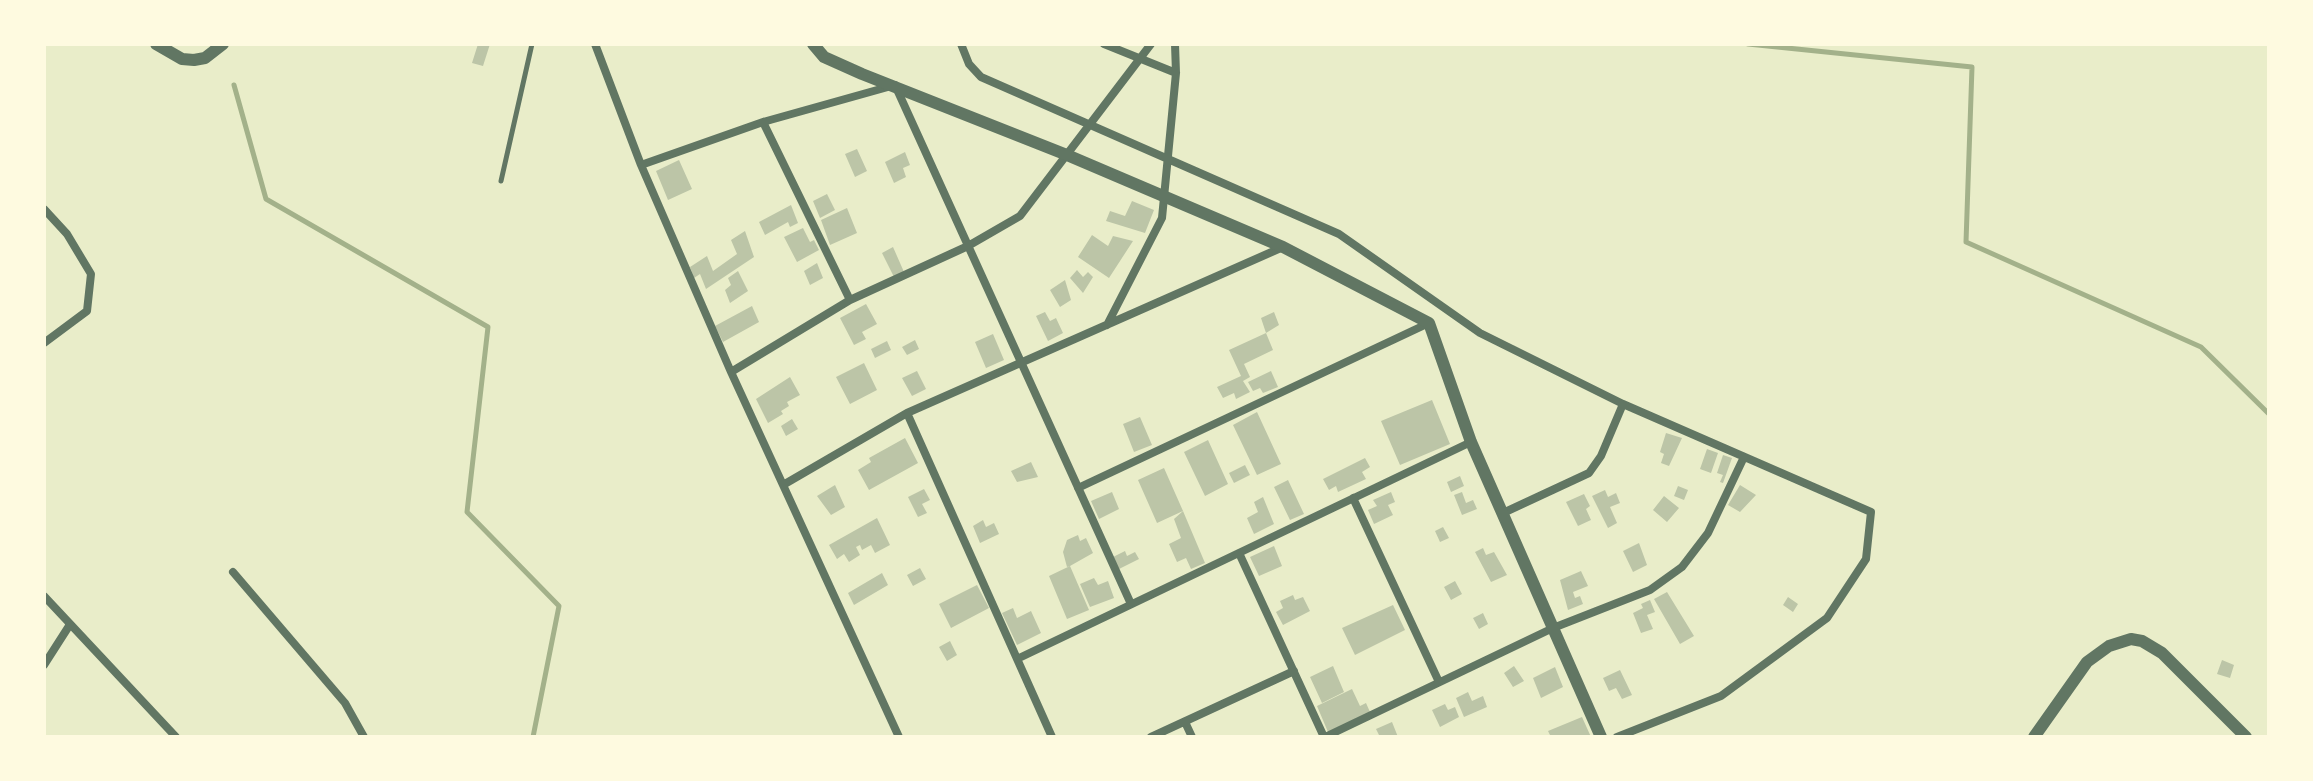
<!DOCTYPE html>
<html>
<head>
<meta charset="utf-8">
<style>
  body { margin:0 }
  #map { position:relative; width:2313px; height:781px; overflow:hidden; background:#e9edc9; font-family:"PT Sans",sans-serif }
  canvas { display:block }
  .frame { position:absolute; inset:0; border:46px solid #fefae0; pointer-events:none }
</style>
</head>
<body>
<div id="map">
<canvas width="2313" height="781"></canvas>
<div class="frame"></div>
</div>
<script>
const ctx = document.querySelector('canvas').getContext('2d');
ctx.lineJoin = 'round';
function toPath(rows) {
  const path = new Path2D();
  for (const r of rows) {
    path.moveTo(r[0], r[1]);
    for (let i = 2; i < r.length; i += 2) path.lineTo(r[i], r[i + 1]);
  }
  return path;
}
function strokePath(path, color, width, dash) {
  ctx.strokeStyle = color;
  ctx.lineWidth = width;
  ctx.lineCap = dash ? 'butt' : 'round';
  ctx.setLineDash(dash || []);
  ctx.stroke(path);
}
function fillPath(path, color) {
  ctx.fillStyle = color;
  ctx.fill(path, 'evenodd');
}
const stream = toPath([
  [1748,44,1972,67,1966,242,2201,347,2269,414],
  [234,85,266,199,488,327,467,512,559,606,533,737]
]);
const building = toPath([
  [478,44,490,44,483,66,472,63],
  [857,149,867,171,855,177,845,154],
  [905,152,910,165,903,168,906,177,894,183,885,162],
  [679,160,692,189,668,200,656,171],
  [827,194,835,210,820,218,813,201],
  [1132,201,1154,210,1145,233,1106,221,1110,211,1125,216],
  [791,205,798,223,790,227,788,222,765,235,759,222],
  [847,208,857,233,830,245,821,220],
  [803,228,810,242,814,240,819,250,797,262,784,237],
  [745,231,754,257,706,289,700,274,694,278,690,267,707,256,713,271,737,254,731,240],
  [1092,235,1108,246,1113,236,1133,241,1109,278,1078,257],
  [893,247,904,272,894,277,882,253],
  [817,263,823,278,810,285,804,271],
  [1077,270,1083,277,1088,272,1093,277,1083,293,1070,278],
  [738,271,748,291,730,303,725,290,731,285,728,278],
  [1065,280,1071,300,1060,307,1050,290],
  [866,304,877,324,862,332,866,339,854,345,840,318],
  [752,306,759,322,723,342,715,326],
  [1045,312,1050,321,1056,318,1063,333,1048,341,1036,316],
  [1274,312,1279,325,1266,333,1261,318],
  [1266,333,1273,350,1244,364,1250,377,1243,381,1250,392,1236,399,1234,393,1223,398,1217,387,1241,376,1229,350],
  [993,334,1004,360,986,368,975,342],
  [915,340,919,349,907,355,902,347],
  [887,341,891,350,875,358,871,349],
  [864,363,877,390,850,404,836,377],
  [917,371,926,389,912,396,902,378],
  [1271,371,1278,387,1263,393,1260,388,1253,391,1248,382],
  [790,377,800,395,787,402,789,406,781,411,783,414,768,423,756,399],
  [1432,400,1450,444,1400,465,1381,421],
  [1257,412,1281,464,1257,475,1233,425],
  [1140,417,1152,445,1134,452,1123,424],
  [792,419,798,429,786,436,781,426],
  [1666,433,1682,438,1669,466,1661,463,1664,454,1660,452],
  [905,438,918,463,869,490,858,470,871,462,869,458],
  [1208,440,1228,484,1205,496,1184,452],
  [1707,449,1718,453,1711,473,1700,469],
  [1723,455,1732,458,1723,483,1720,482,1723,475,1717,473],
  [1365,458,1370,467,1362,472,1366,479,1338,492,1336,486,1329,490,1323,479],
  [1031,462,1038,477,1017,482,1011,471],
  [1245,465,1250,475,1234,483,1229,473],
  [1164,468,1183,511,1157,523,1138,480],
  [1460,476,1464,486,1451,492,1447,482],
  [1288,480,1304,514,1290,520,1274,487],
  [835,485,845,507,831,515,817,496],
  [1740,485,1756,495,1740,512,1728,505],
  [1678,486,1688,490,1684,500,1674,496],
  [924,489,930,500,922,504,927,513,918,517,908,497],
  [1605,490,1608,497,1616,493,1620,503,1610,507,1617,523,1608,528,1592,496],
  [1112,492,1119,509,1099,519,1091,501],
  [1391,492,1395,502,1388,505,1393,515,1374,524,1368,510,1377,506,1373,500],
  [1462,492,1466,503,1473,500,1477,509,1462,515,1454,495],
  [1584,494,1590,506,1586,509,1591,520,1578,526,1566,502],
  [1664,496,1679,508,1667,522,1653,510],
  [1263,497,1274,524,1254,534,1247,518,1258,512,1254,502],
  [1183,511,1205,563,1191,569,1186,558,1177,562,1169,544,1181,538,1174,519],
  [877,518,890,545,875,553,871,545,862,550,860,545,856,547,860,555,849,562,844,554,837,559,829,545],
  [983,520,986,527,994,523,999,534,980,543,973,526],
  [1443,527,1449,538,1440,542,1435,531],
  [1078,535,1080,541,1086,538,1093,553,1070,566,1089,610,1067,619,1049,576,1070,566,1067,567,1063,552,1067,540],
  [1639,543,1647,565,1633,572,1623,551],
  [1274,546,1282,566,1259,576,1250,557],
  [1483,548,1486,555,1494,552,1507,575,1491,582,1475,552],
  [1125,551,1127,556,1135,552,1139,559,1119,569,1113,557],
  [920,568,926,579,913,586,907,575],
  [1581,571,1588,586,1573,592,1575,598,1580,596,1583,604,1568,610,1560,580],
  [882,573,888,585,854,605,848,593],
  [1094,578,1098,585,1108,581,1114,598,1090,607,1080,584],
  [1455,581,1462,594,1451,600,1444,587],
  [977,585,989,608,951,628,939,604],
  [1667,592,1694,636,1680,644,1654,599],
  [1293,595,1295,600,1303,597,1310,611,1283,625,1276,612,1283,608,1280,601],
  [1788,597,1798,604,1793,612,1783,605],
  [1650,600,1655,612,1647,615,1653,629,1641,633,1633,613,1643,608,1641,604],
  [1393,605,1405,630,1355,655,1342,628],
  [1013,608,1017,618,1031,611,1041,633,1017,645,1002,613],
  [1483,613,1488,624,1479,629,1473,618],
  [950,641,957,655,947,661,939,647],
  [2222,660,2234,665,2230,678,2217,674],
  [1333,666,1344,692,1322,703,1310,677],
  [1514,666,1524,681,1513,687,1504,673],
  [1555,667,1563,687,1541,698,1533,678],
  [1620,670,1632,695,1622,699,1616,688,1609,691,1603,678],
  [1352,689,1360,706,1366,703,1370,712,1328,732,1317,706],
  [1468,692,1472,701,1483,696,1487,707,1464,717,1456,698],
  [1445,704,1448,710,1455,707,1459,717,1440,727,1432,710],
  [1582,717,1591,737,1551,737,1548,731],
  [1392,722,1398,737,1380,737,1376,729]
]);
const service = toPath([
  [501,181,532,44]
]);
const minor = toPath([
  [595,44,641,165,731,372,899,737],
  [961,44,969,64,981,77,1339,234,1480,333,1623,404,1871,512,1866,559,1827,618,1721,696,1617,737],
  [1104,44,1176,73],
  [763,122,850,300],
  [641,165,763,122,895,85,1131,604],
  [44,209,67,234,91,274,87,311,44,343],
  [1107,325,1162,218,1176,73,1175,44],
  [731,372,850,300,968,246,1020,216,1151,44],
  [907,413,1052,737],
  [783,485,907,413,1283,247],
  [1078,488,1429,323],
  [1353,498,1439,682],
  [1503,513,1589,473,1601,456,1623,404],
  [1239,553,1324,737],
  [233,572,345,703,364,737],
  [44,596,176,737],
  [1017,659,1471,442],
  [44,665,69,626],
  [1185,722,1192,737],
  [1151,737,1294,671],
  [1325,737,1553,628,1650,590,1682,567,1708,533,1744,457]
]);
const tertiary = toPath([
  [156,44,182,59,194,60,205,58,223,44],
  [813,44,824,57,862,74,1067,155,1283,247,1429,323,1471,442,1601,737],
  [2034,737,2087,662,2109,646,2131,639,2142,641,2162,653,2246,737]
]);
strokePath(stream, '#a3b18a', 5);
fillPath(building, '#bcc5a7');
strokePath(service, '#617663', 5);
strokePath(minor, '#617663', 8);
strokePath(tertiary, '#617663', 12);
</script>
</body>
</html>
